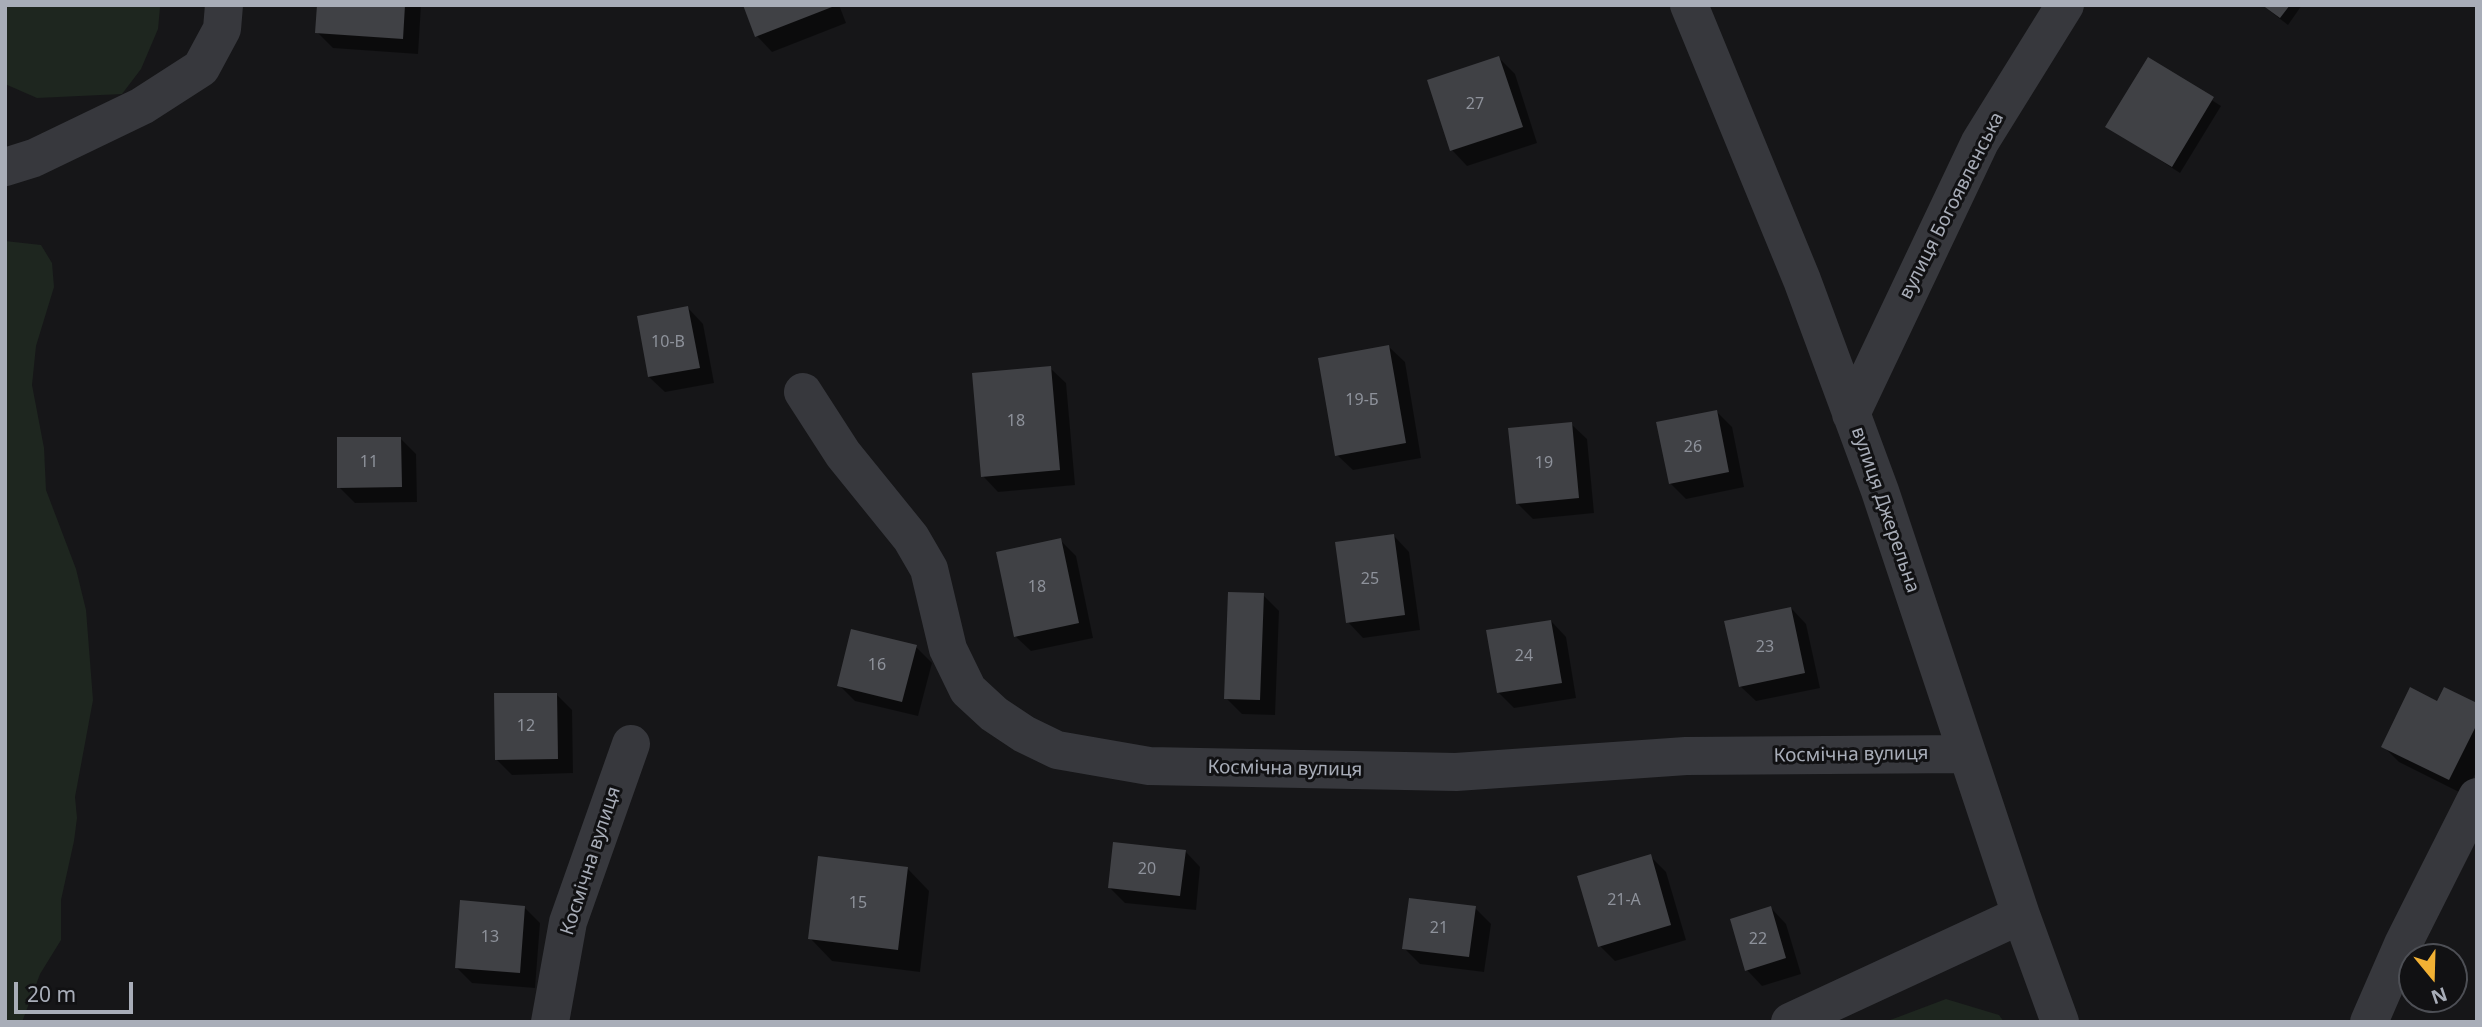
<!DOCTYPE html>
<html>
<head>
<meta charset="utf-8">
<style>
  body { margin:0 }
  #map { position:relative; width:2482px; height:1027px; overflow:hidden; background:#161618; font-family:"Noto Sans",sans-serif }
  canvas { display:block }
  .frame { position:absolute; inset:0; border:7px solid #a8adb8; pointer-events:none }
  .north { position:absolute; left:2398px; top:943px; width:70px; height:70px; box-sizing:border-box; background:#111113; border:2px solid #4d4f55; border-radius:50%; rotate:161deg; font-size:19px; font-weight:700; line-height:28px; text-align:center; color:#a8adb8 }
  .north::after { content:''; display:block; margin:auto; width:24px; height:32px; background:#f2b134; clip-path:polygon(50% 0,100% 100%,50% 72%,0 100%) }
  .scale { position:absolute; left:14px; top:982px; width:119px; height:32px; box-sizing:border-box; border:4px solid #a8adb8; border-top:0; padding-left:9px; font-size:21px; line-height:24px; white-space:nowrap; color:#a8adb8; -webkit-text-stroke:5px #111113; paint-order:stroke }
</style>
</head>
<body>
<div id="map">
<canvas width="2482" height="1027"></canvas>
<div class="frame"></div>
<div class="north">N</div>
<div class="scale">20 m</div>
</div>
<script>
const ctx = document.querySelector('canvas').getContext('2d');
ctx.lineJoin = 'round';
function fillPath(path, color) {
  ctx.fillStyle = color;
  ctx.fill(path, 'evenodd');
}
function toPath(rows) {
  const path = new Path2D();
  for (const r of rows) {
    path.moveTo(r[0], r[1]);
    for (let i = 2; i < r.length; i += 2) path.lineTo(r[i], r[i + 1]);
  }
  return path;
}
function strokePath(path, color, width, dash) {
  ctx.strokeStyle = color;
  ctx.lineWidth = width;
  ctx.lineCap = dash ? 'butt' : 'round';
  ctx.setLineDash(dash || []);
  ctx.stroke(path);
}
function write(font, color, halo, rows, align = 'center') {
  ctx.font = font + ' "Noto Sans",sans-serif';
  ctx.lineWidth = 6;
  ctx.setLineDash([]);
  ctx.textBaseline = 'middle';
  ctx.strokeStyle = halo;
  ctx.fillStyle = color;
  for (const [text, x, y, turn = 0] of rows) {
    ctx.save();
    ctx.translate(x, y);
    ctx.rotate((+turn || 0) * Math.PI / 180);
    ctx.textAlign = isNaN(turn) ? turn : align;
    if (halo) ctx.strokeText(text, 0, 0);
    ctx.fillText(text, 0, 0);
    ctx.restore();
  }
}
const green = toPath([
  [5,5,160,5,160,7,158,29,141,69,122,94,37,98,5,84],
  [5,241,41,245,52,263,54,287,36,346,32,385,44,448,46,490,76,569,86,610,93,700,75,797,77,818,74,841,61,900,61,940,40,974,22,1022,5,1022],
  [1946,999,1999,1015,2004,1022,1885,1022]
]);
const shadow = toPath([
  [319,5,421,5,418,54,333,48,317,32],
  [744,5,839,5,846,23,772,52,757,36],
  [2262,5,2302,5,2288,25],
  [1499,58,1515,74,1537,143,1467,166,1452,150],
  [2148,60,2221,106,2180,173,2107,126],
  [688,308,703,324,714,383,665,392,649,377],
  [1389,347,1405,362,1421,458,1353,470,1337,455],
  [1050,368,1066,383,1075,485,998,492,983,476],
  [1717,412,1732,427,1744,487,1686,499,1670,483],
  [1571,424,1587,439,1594,513,1533,519,1517,503],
  [401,439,416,454,417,502,355,503,339,487],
  [1394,536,1409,552,1420,630,1363,638,1348,622],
  [1060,540,1076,556,1093,638,1031,651,1015,636],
  [1263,595,1279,611,1275,715,1242,714,1226,698],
  [1791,608,1806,624,1820,688,1756,701,1740,686],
  [1551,621,1566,637,1576,698,1514,708,1498,692],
  [916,647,932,663,918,716,855,701,839,685],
  [556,694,572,710,573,773,512,775,496,759],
  [2438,703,2477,704,2477,770,2465,795,2399,762,2383,746],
  [1185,851,1200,867,1196,910,1125,903,1110,888],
  [1650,856,1666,872,1686,940,1615,961,1600,946],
  [907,868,929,891,920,972,832,961,810,938],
  [525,908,540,923,535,988,472,983,456,967],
  [1475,908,1491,924,1484,972,1420,964,1404,948],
  [1771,908,1786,924,1801,974,1762,986,1747,970]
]);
const building = toPath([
  [317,5,405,5,403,39,315,33],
  [743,5,831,5,832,7,755,37],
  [2262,5,2290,5,2280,18],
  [1499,56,1523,127,1450,151,1427,80],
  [2148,57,2214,97,2172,167,2105,127],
  [688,306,700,368,648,377,637,316],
  [1389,345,1406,443,1335,456,1318,358],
  [1051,366,1060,470,981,477,972,373],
  [1717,410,1729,472,1669,484,1656,422],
  [1572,422,1579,498,1516,504,1508,428],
  [337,437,401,437,402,487,337,488],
  [1394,534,1405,615,1346,623,1335,542],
  [1061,538,1079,623,1014,637,996,552],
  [1228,592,1264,593,1260,700,1224,699],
  [1791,607,1805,673,1739,687,1724,621],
  [1551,620,1562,683,1497,693,1486,630],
  [851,629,917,645,902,702,837,686],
  [2410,687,2437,701,2444,687,2477,703,2477,724,2449,780,2381,747],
  [494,693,557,693,558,759,495,760],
  [1113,842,1186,850,1180,896,1108,888],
  [1651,854,1671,925,1598,947,1577,876],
  [818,856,908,867,898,950,808,939],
  [1409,898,1476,906,1469,957,1402,949],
  [460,900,525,906,520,973,455,968],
  [1771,906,1786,958,1745,971,1730,919]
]);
const minor = toPath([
  [1689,5,1802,280,1880,491,2021,915,2060,1022],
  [5,167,34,158,142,106,201,68,222,29,224,5],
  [803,392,843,454,911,538,929,569,948,649,968,690,994,714,1024,734,1057,750,1149,766,1456,772,1686,756,1967,754],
  [1851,414,1980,142,2065,5],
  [550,1022,568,922,631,744],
  [1790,1022,2021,915],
  [2369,1022,2403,944,2477,797]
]);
const numberNames = [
  ["27",1475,104],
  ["10-В",668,342],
  ["19-Б",1362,400],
  ["18",1016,421],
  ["26",1693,447],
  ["11",369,462],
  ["19",1544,463],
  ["25",1370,579],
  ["18",1037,587],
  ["23",1765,647],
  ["24",1524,656],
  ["16",877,665],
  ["12",526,726],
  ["20",1147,869],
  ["21-А",1624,900],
  ["15",858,903],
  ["21",1439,928],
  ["13",490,937],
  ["22",1758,939]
];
const streetNames = [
  ["вулиця Богоявленська",1952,206,-63],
  ["вулиця Джерельна",1885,510,71],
  ["Космічна вулиця",1851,755,-1],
  ["Космічна вулиця",1285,769,1],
  ["Космічна вулиця",591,861,-72]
];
fillPath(green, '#1e261f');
fillPath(shadow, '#0007');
fillPath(building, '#404145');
strokePath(minor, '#37383d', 38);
write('16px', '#8e929b', null, numberNames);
write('19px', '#a8adb8', '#111113', streetNames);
</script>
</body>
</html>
